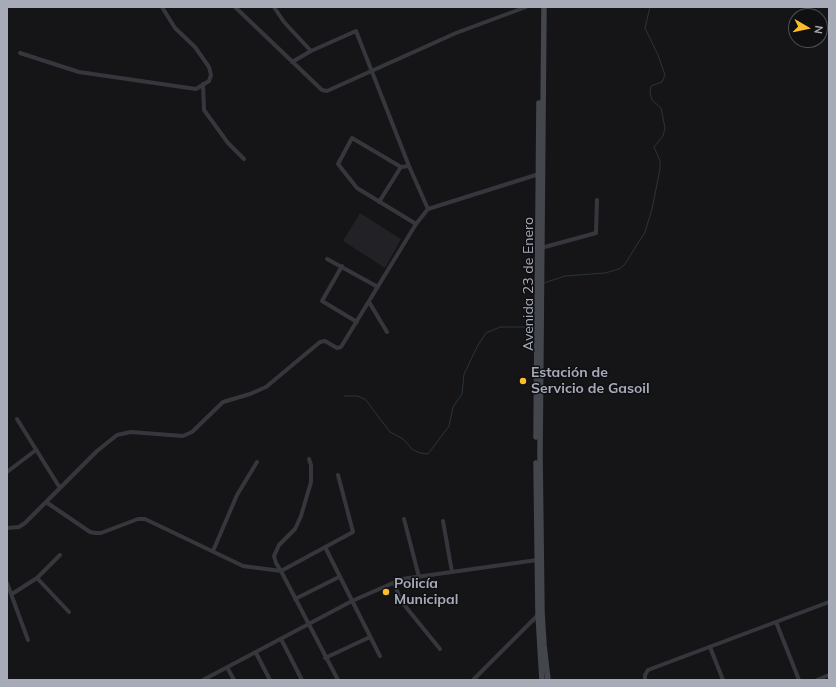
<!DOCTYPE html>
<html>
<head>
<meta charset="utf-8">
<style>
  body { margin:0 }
  #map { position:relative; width:836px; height:687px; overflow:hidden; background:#151518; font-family:Mulish,sans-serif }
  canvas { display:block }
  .frame { position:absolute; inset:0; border:8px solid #a7abb8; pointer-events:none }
  .north { position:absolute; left:788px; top:8px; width:40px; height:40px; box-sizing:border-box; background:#101013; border:1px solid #4c4e55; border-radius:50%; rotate:99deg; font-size:11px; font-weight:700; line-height:16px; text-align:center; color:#a7abb8 }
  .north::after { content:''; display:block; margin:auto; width:14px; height:18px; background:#fbbd2a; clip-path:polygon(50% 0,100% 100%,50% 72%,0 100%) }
</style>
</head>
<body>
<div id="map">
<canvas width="836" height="687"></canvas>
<div class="frame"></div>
<div class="north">N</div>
</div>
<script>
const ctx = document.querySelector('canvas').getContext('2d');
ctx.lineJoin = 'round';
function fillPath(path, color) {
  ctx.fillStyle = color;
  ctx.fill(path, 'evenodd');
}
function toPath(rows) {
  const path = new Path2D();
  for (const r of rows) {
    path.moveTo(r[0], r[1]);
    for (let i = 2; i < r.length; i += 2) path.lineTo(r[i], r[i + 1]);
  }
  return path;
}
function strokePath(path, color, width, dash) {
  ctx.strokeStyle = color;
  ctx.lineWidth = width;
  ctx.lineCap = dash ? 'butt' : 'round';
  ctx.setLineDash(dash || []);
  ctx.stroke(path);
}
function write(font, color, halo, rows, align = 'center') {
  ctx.font = font + ' Mulish,sans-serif';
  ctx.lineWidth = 3;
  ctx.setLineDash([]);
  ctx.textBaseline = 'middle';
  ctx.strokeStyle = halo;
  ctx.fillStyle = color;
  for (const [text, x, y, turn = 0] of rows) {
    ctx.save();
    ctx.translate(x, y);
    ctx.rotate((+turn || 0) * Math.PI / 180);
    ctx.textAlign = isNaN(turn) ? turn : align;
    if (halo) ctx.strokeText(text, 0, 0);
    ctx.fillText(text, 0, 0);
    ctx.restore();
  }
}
const built = toPath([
  [360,213,401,239,385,268,343,241]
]);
const stream = toPath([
  [544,283,565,276,605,273,619,269,625,264,645,232,652,209,660,169,660,161,654,147,663,136,665,128,661,108,652,100,650,93,651,86,662,82,665,75,658,55,645,28,650,7],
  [344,396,357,396,365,399,390,432,403,439,413,450,420,453,428,454,449,426,453,407,462,394,464,374,478,345,486,333,500,327,529,327]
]);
const street = toPath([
  [235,7,322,90,327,91,456,33,526,7],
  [274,7,284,22,311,51],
  [20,53,79,72,196,89,209,81,211,75,209,67,195,47,175,28,162,7],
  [292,62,311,51,356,31,409,166,428,209],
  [203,84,204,110,228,143,244,159],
  [409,166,401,167,352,138,338,164,357,188,416,224],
  [379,202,401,167],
  [541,248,596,233,597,200],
  [327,259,378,287],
  [342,266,322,301,357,322],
  [369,302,387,332],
  [17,419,60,488],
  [7,472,36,450],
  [46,502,90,532,96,533,101,533,138,519,145,519,243,566,281,571,276,563,274,556,279,545,295,529,301,516,311,482,311,465,309,459],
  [404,519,419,577],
  [443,521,452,572],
  [7,528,19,527,25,523,97,451,117,435,131,432,183,436,192,432,223,402,250,394,266,387,320,342,325,341,337,348,341,347,416,224,428,209,539,174],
  [325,547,380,656],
  [213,551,237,495,257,462],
  [37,578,69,612],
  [7,583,28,640],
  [394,583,401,601,440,649],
  [12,594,37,578,60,555],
  [295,599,339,577],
  [776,622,799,680],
  [281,639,302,680],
  [710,647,723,680],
  [256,653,270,680],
  [325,658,370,637],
  [227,667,234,680],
  [203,680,352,601,402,579,537,560],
  [338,680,281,571,353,532,338,475],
  [473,680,538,615],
  [645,680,645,675,648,670,829,602],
  [817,680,829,675]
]);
const secondary = toPath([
  [544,7,540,454,542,613,544,645,548,680],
  [536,437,539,103],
  [536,463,538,614,542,680]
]);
const markers = [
  [523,381,4,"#fbbd2a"],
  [386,592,4,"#fbbd2a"]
];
const streetNames = [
  ["Avenida 23 de Enero",529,284,-90]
];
const poiNames = [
  ["Estación de",531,373],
  ["Servicio de Gasoil",531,389],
  ["Policía",394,584],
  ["Municipal",394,600]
];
fillPath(built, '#222125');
strokePath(stream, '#2b343c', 1);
strokePath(street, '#36373d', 4);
strokePath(secondary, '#44464d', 5.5);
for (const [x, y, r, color] of markers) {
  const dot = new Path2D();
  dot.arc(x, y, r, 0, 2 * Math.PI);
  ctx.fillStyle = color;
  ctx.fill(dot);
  strokePath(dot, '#101013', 1.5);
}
write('14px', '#a7abb8', '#101013', streetNames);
write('bold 14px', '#a7abb8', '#101013', poiNames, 'left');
</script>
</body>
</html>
